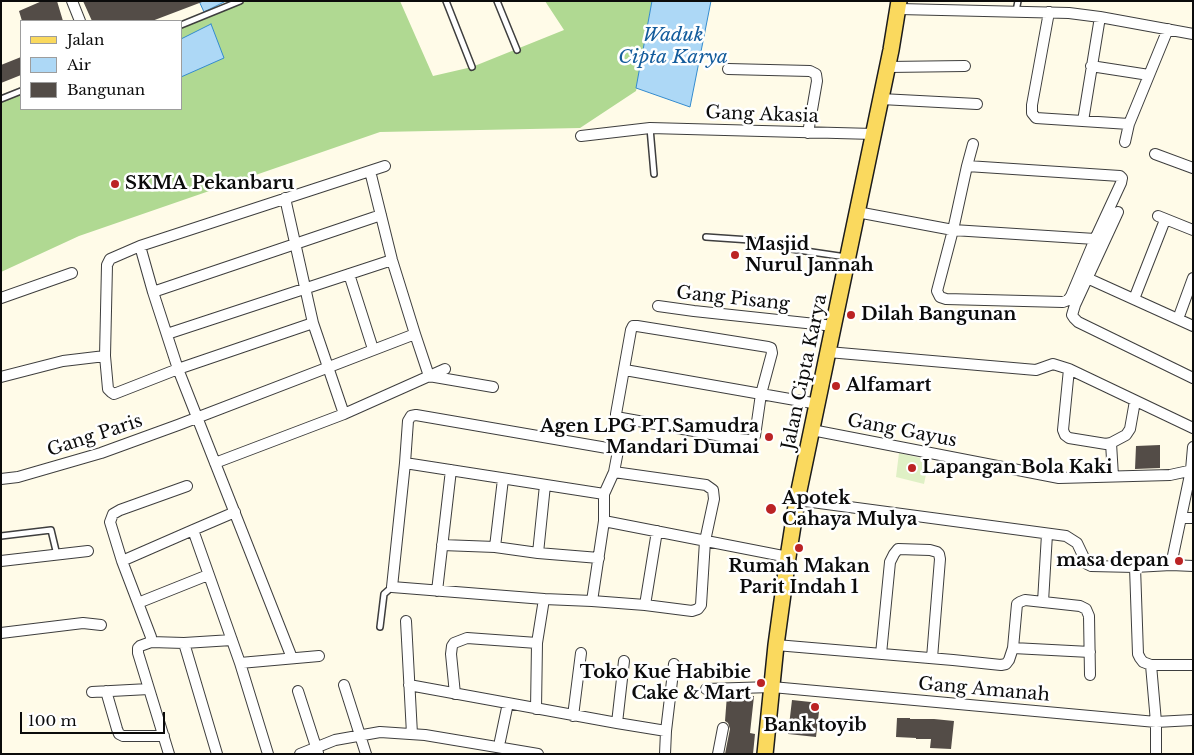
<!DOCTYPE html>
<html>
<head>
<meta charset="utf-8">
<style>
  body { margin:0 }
  #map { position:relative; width:1194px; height:755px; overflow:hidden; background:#fffbe8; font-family:"Libre Baskerville",serif }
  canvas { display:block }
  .frame { position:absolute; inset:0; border:2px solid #0b0b0b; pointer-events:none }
  .legend { position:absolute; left:20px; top:20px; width:162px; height:90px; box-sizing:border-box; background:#fff; border:1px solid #9d9d9d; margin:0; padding:6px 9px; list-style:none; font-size:15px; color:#0b0b0b }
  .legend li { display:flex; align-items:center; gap:10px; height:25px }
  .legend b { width:25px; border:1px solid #9d9d9d }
  .scale { position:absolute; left:20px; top:712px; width:145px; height:22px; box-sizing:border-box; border:2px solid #0b0b0b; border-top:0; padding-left:6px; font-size:15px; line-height:18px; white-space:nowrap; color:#0b0b0b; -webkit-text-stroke:4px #fff; paint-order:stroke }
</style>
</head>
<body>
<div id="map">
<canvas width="1194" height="755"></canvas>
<div class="frame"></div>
<ul class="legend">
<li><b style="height:6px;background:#fad95e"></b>Jalan</li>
<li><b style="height:14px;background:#add8f6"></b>Air</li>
<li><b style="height:14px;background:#534c47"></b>Bangunan</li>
</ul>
<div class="scale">100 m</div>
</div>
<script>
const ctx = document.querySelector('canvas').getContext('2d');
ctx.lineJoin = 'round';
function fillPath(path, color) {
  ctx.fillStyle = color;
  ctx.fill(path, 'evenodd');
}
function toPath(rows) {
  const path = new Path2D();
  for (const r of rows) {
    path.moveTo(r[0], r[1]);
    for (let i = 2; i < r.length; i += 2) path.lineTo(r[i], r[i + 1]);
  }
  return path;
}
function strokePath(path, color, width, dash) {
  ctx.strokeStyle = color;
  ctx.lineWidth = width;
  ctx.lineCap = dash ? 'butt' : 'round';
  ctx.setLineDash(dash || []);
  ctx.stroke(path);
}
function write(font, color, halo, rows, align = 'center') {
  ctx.font = font + ' "Libre Baskerville",serif';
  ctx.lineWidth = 5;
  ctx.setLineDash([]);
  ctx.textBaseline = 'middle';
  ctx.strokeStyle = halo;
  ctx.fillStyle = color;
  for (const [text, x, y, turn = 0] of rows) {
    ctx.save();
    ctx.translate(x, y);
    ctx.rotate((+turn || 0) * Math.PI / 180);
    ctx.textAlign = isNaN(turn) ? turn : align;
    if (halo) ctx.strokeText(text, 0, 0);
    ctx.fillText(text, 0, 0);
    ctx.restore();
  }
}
const forest = toPath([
  [240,1,400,1,433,76,472,67,564,30,545,1,652,1,636,91,580,128,380,132,79,236,1,272,1,99,21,91,21,109,181,109,181,25]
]);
const pitch = toPath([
  [899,453,929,460,924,484,896,477]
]);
const water = toPath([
  [199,1,226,1,204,12,199,1],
  [652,1,711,1,690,107,636,88,652,1],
  [211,24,224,58,181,77,181,39,211,24]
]);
const building = toPath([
  [42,1,57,1,63,21,22,21,19,11],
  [83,1,202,1,202,2,152,21,92,21],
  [21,57,21,75,1,83,1,65],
  [1160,445,1160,468,1135,469,1136,446],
  [727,695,754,696,750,733,755,734,753,754,725,754,730,729,728,723,725,721],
  [792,700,820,703,816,737,788,734],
  [897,718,910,718,910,719,934,719,954,721,951,749,930,748,931,739,916,739,916,738,896,737]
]);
const lane = toPath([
  [446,1,472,67],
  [497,1,517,50],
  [1016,11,1018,1],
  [181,25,240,1],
  [1,99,21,91],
  [650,128,654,174],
  [706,237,750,240,771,246,846,257],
  [1,536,51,530,57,555],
  [380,627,384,594,392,587]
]);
const street = toPath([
  [72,1,80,21],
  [899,9,1069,13,1100,17,1193,34],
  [1049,12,1032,105,1032,113,1036,118,1129,124],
  [1091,66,1149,75],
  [888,67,965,66],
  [728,69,810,71,816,74,817,81,808,133],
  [881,99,977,104],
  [1083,121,1100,17],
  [581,136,650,128,874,134],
  [1125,142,1129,124,1168,29],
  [1155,154,1193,168],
  [967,166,1120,176,1122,178,1121,183,1095,239,1071,296,1068,300,1063,302,946,299,940,297,937,291,953,230,967,166,973,144],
  [370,171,392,260,415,334,429,376,493,387],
  [285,198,313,323,344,414],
  [857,212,953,230,1095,239],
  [1118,212,1075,305,1072,315,1074,318,1078,322,1193,378],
  [1158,216,1193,230],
  [140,246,153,292,178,369,292,658],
  [349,274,373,349],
  [1087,278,1193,326],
  [153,292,381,215],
  [1,298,72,273],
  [1134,299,1165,220],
  [658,306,694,311,834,326],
  [1178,319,1193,278],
  [313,323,178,369,114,394,111,392,108,389,105,356,107,265,110,259,140,246,385,166],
  [633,326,637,326,768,347,771,348,772,353,761,394,755,436,753,438,750,440,744,440,616,417,616,414,631,330,633,326],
  [167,334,392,260],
  [828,352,1036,370,1053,364,1069,369,1193,428],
  [1069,369,1063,430,1065,435,1069,438,1106,444,1111,443,1126,435,1130,429,1135,401],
  [625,370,818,404],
  [1,377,63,361,105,356],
  [812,430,1059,478,1170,475,1193,470],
  [1111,443,1113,476],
  [215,463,344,414,445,369],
  [405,463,408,421,411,416,416,415,607,448,617,449,618,451,614,472],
  [1,479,18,477,101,453,178,425,415,334],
  [545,485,538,553,599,558],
  [187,486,120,510,113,514,110,522,122,561,151,637,151,642,184,643,232,640],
  [797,500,1066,536,1077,543,1087,564,1091,566,1135,567,1171,565,1193,566],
  [1181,518,1193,518],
  [604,521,788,557],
  [193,530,240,663,268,754],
  [442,545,495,547,538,553],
  [495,547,503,479],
  [1,561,88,551],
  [122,561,193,530,235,512],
  [1171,565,1191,470,1193,447],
  [1135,567,1138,654,1140,658,1143,662,1151,665,1193,665],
  [437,591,451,470],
  [592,601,604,521,604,494,614,472,706,485,713,490,714,499,705,541,701,605,698,609,692,611,645,605,592,601,544,599,392,587,405,463,604,494],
  [1043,602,1047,534],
  [138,603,208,575],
  [645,605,657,531],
  [406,621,412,734],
  [1,633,83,623,101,625],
  [151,642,140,646,138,648,138,653,169,754],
  [184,643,217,754],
  [776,645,953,660,1001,665,1006,664,1009,660,1013,648,1017,604,1020,602,1025,600,1080,606,1086,609,1089,616,1090,675],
  [1013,648,1090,652],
  [881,654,890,562,894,554,898,549,930,550,937,552,939,554,940,559,932,658],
  [240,663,319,656],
  [1151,665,1156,722,1156,754],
  [344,685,366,754],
  [409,685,617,723,666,731,665,754],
  [706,689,772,687,1156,722,1193,720],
  [106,691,117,729,119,734,123,736,164,736],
  [298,691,318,753],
  [92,692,149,689],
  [455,694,451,654,452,646,454,643,467,638,537,643],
  [536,709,537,643,544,599],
  [573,716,581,653],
  [617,723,624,661],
  [666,731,674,664],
  [500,741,508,703],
  [300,754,335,740,380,732,425,735,538,754],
  [718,754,723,728]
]);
const primary = toPath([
  [765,754,776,645,788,557,797,500,891,50,899,1]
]);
const markers = [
  [115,184,5,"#bb2324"],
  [735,255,5,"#bb2324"],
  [851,315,5,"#bb2324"],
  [836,386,5,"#bb2324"],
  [769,437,5,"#bb2324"],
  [912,468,5,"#bb2324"],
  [771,509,6,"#bb2324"],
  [799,548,5,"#bb2324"],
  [1179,561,5,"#bb2324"],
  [761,683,5,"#bb2324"],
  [815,707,5,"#bb2324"]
];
const streetNames = [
  ["Gang Akasia",762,115,2],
  ["Gang Pisang",733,299,6],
  ["Jalan Cipta Karya",805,372,-78],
  ["Gang Gayus",902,431,11],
  ["Gang Paris",95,436,-18],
  ["Gang Amanah",984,690,5]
];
const poiNames = [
  ["SKMA Pekanbaru",125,184],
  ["Masjid",745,245],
  ["Nurul Jannah",745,266],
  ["Dilah Bangunan",861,315],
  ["Alfamart",846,386],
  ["Agen LPG PT.Samudra",759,427,"right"],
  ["Mandari Dumai",759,448,"right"],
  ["Lapangan Bola Kaki",922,468],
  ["Apotek",782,499],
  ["Cahaya Mulya",782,520],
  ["masa depan",1169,561,"right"],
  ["Rumah Makan",799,567,"center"],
  ["Parit Indah 1",799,588,"center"],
  ["Toko Kue Habibie",751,673,"right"],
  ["Cake & Mart",751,694,"right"],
  ["Bank toyib",815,726,"center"]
];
const waterNames = [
  ["Waduk",673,36],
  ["Cipta Karya",673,58]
];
fillPath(forest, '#b0d992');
fillPath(pitch, '#dff0c5');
fillPath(water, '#add8f6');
strokePath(water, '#348bce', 1);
fillPath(building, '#534c47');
strokePath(lane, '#3e3e3e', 8);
strokePath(street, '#3e3e3e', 12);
strokePath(primary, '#1c1c1c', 18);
strokePath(lane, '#fff', 5);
strokePath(street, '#fff', 10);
strokePath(primary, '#fad95e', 15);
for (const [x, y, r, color] of markers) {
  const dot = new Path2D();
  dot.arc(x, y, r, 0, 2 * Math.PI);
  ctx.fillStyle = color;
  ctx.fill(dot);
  strokePath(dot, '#fff', 2);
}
write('18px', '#0b0b0b', '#fff', streetNames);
write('bold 18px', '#0b0b0b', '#fff', poiNames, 'left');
write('italic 19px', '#145c9c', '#fff', waterNames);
</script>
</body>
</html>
